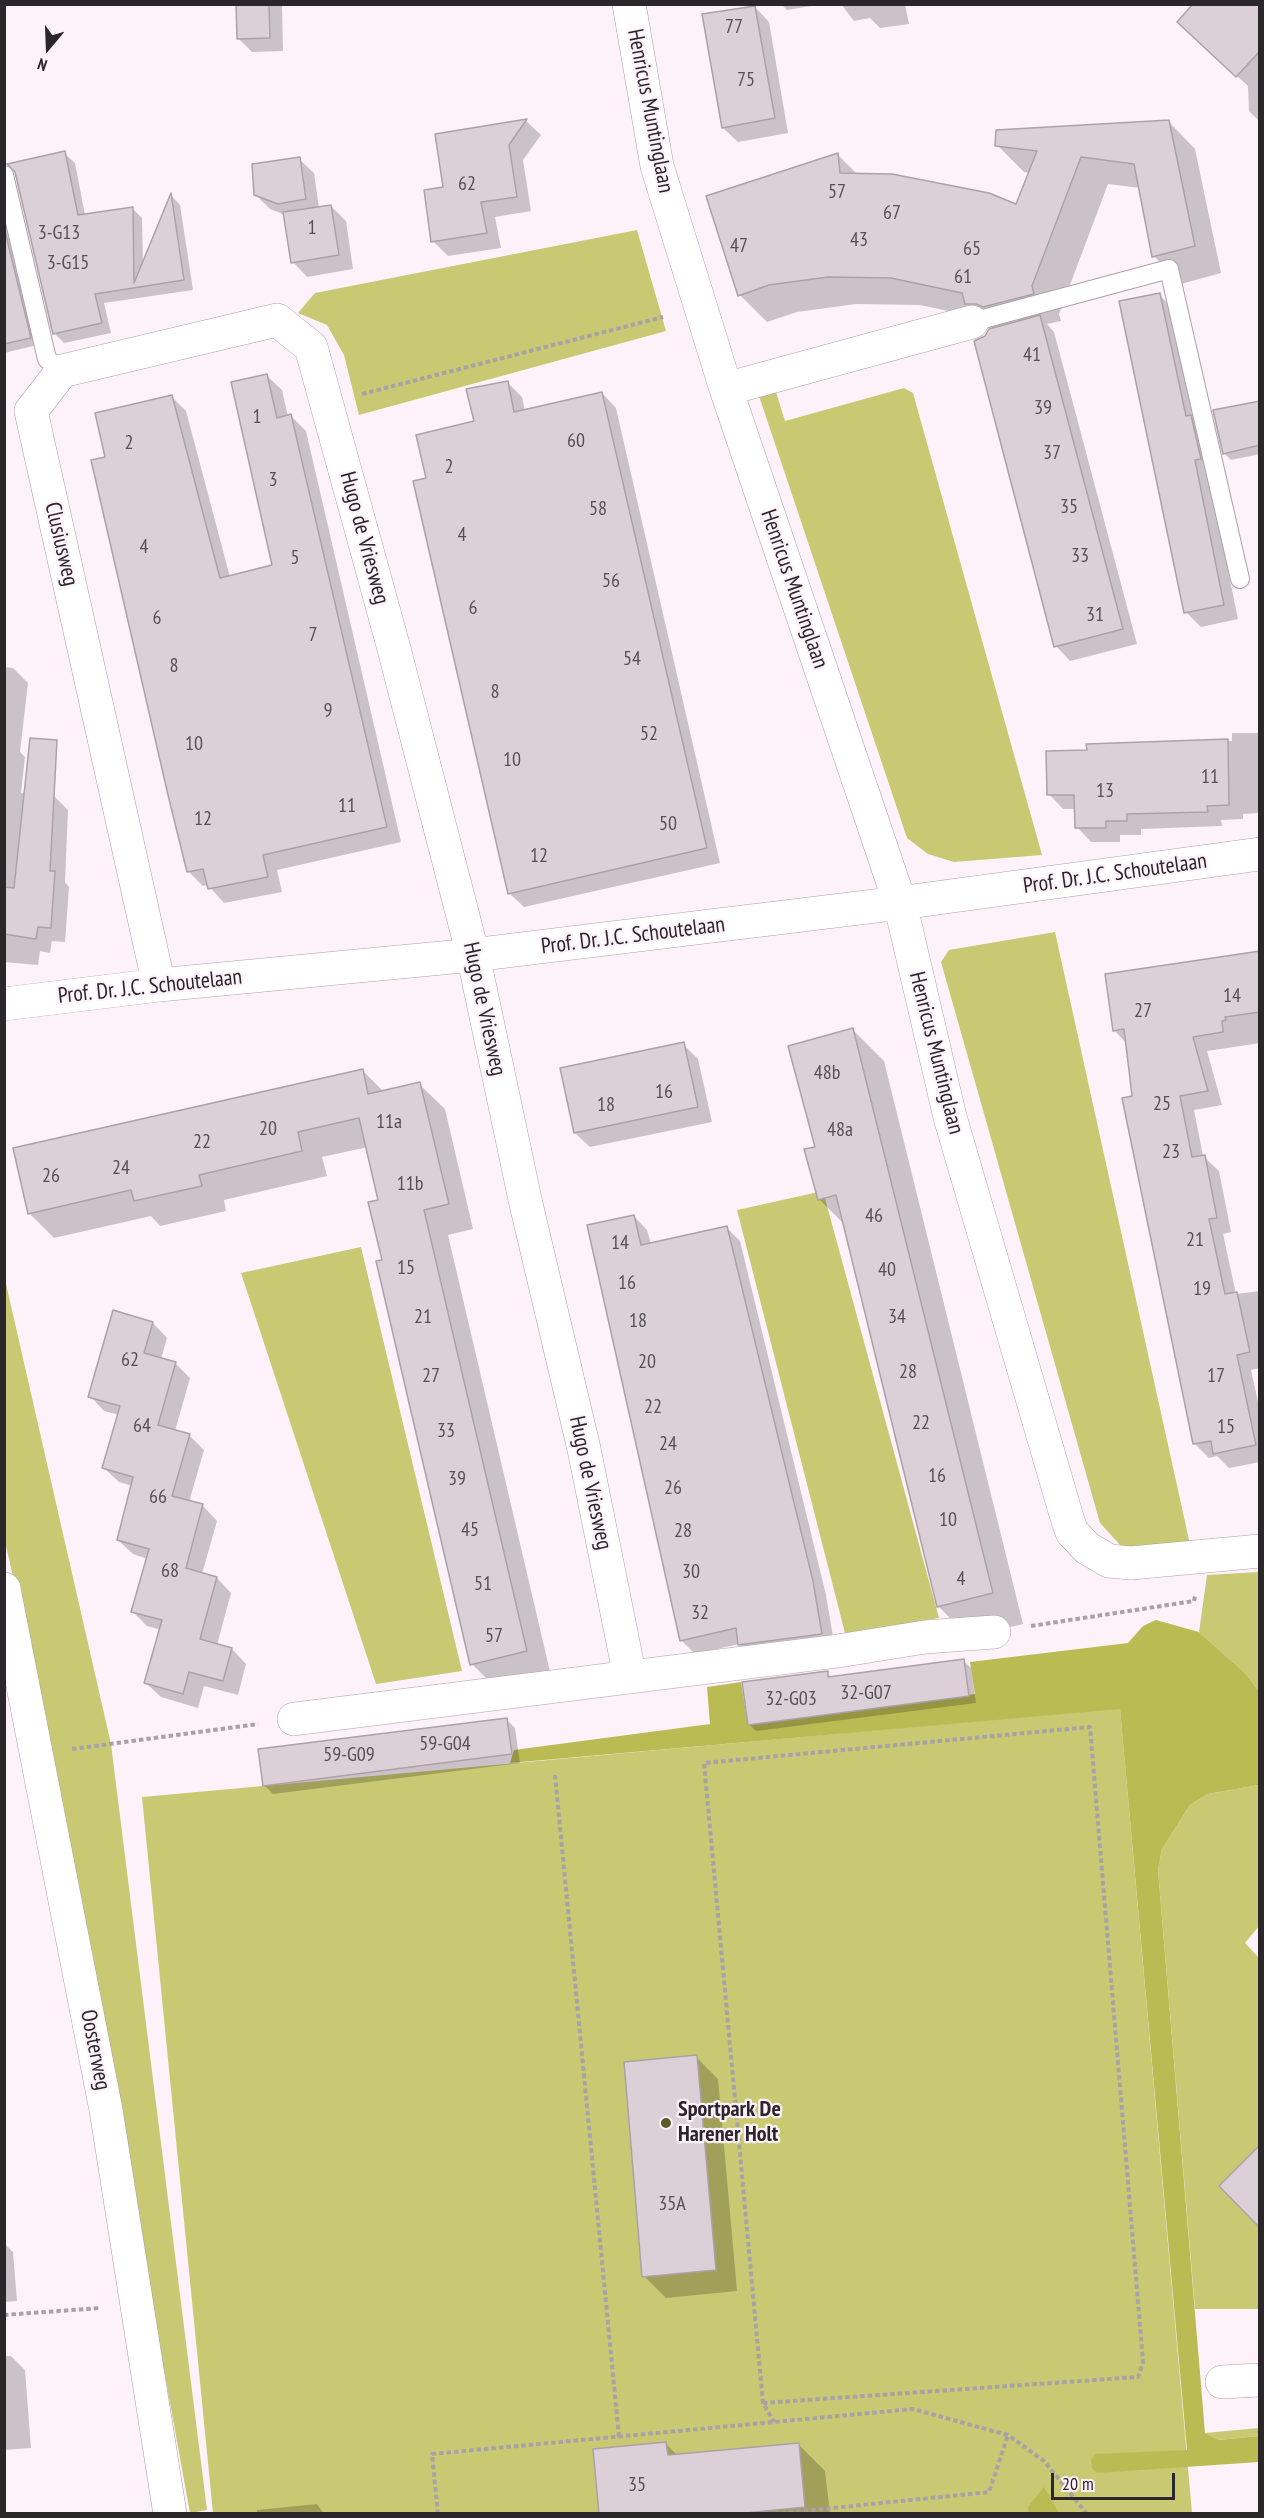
<!DOCTYPE html>
<html>
<head>
<meta charset="utf-8">
<style>
  body { margin:0 }
  #map { position:relative; width:1264px; height:2518px; overflow:hidden; background:#fef2fa; font-family:"PT Sans Narrow",sans-serif }
  canvas { display:block }
  .frame { position:absolute; inset:0; border:6px solid #2a2629; pointer-events:none }
  .north { position:absolute; left:18px; top:18px; width:60px; height:60px; -webkit-text-stroke:4px #fef2fa; paint-order:stroke; rotate:199deg; font-size:16px; font-weight:700; line-height:24px; text-align:center; color:#2a2629 }
  .north::after { content:''; display:block; margin:auto; width:21px; height:27px; background:#2a2629; clip-path:polygon(50% 0,100% 100%,50% 72%,0 100%) }
  .scale { position:absolute; left:1051px; top:2473px; width:124px; height:27px; box-sizing:border-box; border:3px solid #2a2629; border-top:0; padding-left:8px; font-size:18px; line-height:21px; white-space:nowrap; color:#2a2629; -webkit-text-stroke:4px #fef2fa; paint-order:stroke }
</style>
</head>
<body>
<div id="map">
<canvas width="1264" height="2518"></canvas>
<div class="frame"></div>
<div class="north">N</div>
<div class="scale">20 m</div>
</div>
<script>
const ctx = document.querySelector('canvas').getContext('2d');
ctx.lineJoin = 'round';
function fillPath(path, color) {
  ctx.fillStyle = color;
  ctx.fill(path, 'evenodd');
}
function toPath(rows) {
  const path = new Path2D();
  for (const r of rows) {
    path.moveTo(r[0], r[1]);
    for (let i = 2; i < r.length; i += 2) path.lineTo(r[i], r[i + 1]);
  }
  return path;
}
function strokePath(path, color, width, dash) {
  ctx.strokeStyle = color;
  ctx.lineWidth = width;
  ctx.lineCap = dash ? 'butt' : 'round';
  ctx.setLineDash(dash || []);
  ctx.stroke(path);
}
function write(font, color, halo, rows, align = 'center') {
  ctx.font = font + ' "PT Sans Narrow",sans-serif';
  ctx.lineWidth = 4.5;
  ctx.setLineDash([]);
  ctx.textBaseline = 'middle';
  ctx.strokeStyle = halo;
  ctx.fillStyle = color;
  for (const [text, x, y, turn = 0] of rows) {
    ctx.save();
    ctx.translate(x, y);
    ctx.rotate((+turn || 0) * Math.PI / 180);
    ctx.textAlign = isNaN(turn) ? turn : align;
    if (halo) ctx.strokeText(text, 0, 0);
    ctx.fillText(text, 0, 0);
    ctx.restore();
  }
}
const green = toPath([
  [637,230,666,331,359,415,344,355,327,325,298,313,315,293],
  [904,388,913,393,1042,855,954,862,928,854,907,838,759,396,776,392,785,421],
  [1055,932,1191,1549,1150,1552,1121,1546,1100,1523,941,962,949,950],
  [823,1191,939,1618,845,1633,737,1210],
  [361,1247,462,1671,376,1684,241,1273],
  [4,1275,111,1744,207,2510,190,2513,52,1752,5,1541],
  [1259,1572,1259,1691,1244,1672,1199,1632,1207,1575],
  [1120,1708,1192,2513,213,2513,142,1797],
  [1259,1785,1259,1926,1245,1943,1260,1959,1259,2309,1195,2309,1158,1870,1162,1849,1190,1805,1208,1794],
  [1259,2428,1259,2436,1219,2440,1205,2433]
]);
const forest = toPath([
  [1156,1620,1199,1632,1244,1672,1259,1691,1259,1785,1208,1794,1190,1805,1162,1849,1158,1870,1205,2433,1219,2440,1259,2436,1259,2462,1097,2473,1092,2468,1091,2460,1096,2454,1187,2450,1120,1709,510,1763,514,1750,710,1724,707,1687,741,1682,748,1725,975,1694,970,1662,1128,1643,1143,1626],
  [1044,2487,1059,2513,1029,2513,1028,2507]
]);
const shadow = toPath([
  [238,4,282,4,283,51,252,52,238,38],
  [781,4,823,4,787,10],
  [841,4,905,4,909,24,880,28,870,18,854,21],
  [1260,4,1260,137,1258,120,1249,111,1248,86,1197,40],
  [755,7,769,22,788,133,738,142,723,128],
  [526,121,541,135,523,160,531,211,495,217,501,248,448,256,433,241,445,188,436,135],
  [1168,121,1195,149,1221,273,1181,284,1154,256,1140,188,1108,184,1059,314,1061,321,1047,324,1054,332,1137,644,1070,661,1056,646,986,337,993,330,981,318,920,305,856,304,797,312,767,322,740,295,837,154,858,175,1017,206,1030,173,1024,172,997,145],
  [64,153,75,163,85,215,132,208,142,218,143,265,171,195,180,205,193,290,104,303,111,333,64,343,54,333],
  [299,159,314,173,319,208,331,206,346,221,353,269,307,277,293,262,285,215,270,209,255,194],
  [4,207,37,345,4,353],
  [1159,295,1174,309,1238,619,1201,627,1186,612],
  [267,376,282,390,288,417,291,416,306,431,401,842,277,870,282,892,224,903,208,885,203,886,188,871,107,458,171,396,186,411,230,577,273,566],
  [507,382,522,397,525,411,602,393,616,408,720,863,524,907,509,893,428,480],
  [1260,406,1260,454,1231,460,1224,453],
  [4,667,13,668,28,683,20,752,25,757,21,793,53,795,68,810,65,882,69,887,65,942,52,941,50,953,40,951,38,965,4,962],
  [1232,733,1260,733,1260,813,1243,814,1243,819,1221,820,1222,826,1141,829,1141,835,1120,835,1120,842,1091,842,1077,827,1076,809,1063,809,1049,794,1088,752,1088,745,1232,741],
  [1260,953,1260,1043,1207,1051,1222,1105,1194,1110,1203,1156,1219,1171,1231,1232,1223,1234,1236,1294,1260,1291,1260,1368,1251,1370,1260,1411,1260,1462,1229,1468,1217,1456,1209,1458,1194,1443,1134,1097,1127,1044,1114,1030],
  [853,1030,884,1061,1023,1624,969,1637,938,1606,845,1225,819,1199,817,1148],
  [683,1044,698,1059,712,1122,590,1147,575,1133],
  [362,1070,384,1092,419,1084,445,1109,473,1229,448,1235,551,1676,497,1689,472,1664,384,1261,380,1201,368,1147,322,1157,327,1176,224,1200,226,1211,160,1226,151,1216,54,1238,29,1213],
  [634,1216,647,1230,651,1244,726,1227,740,1241,826,1595,835,1648,753,1658,739,1644,695,1654,681,1640],
  [153,1323,167,1338,161,1359,175,1363,190,1378,175,1431,189,1435,204,1450,189,1502,203,1506,217,1521,202,1574,217,1578,231,1593,217,1645,232,1649,246,1664,238,1695,204,1686,198,1708,161,1697,146,1683,161,1630,147,1626,133,1612,148,1559,133,1554,118,1540,132,1486,119,1482,104,1468,119,1415,104,1411,90,1396],
  [964,1661,971,1668,976,1703,756,1731,749,1724,827,1673,832,1678],
  [506,1719,515,1728,520,1763,273,1794,264,1785],
  [696,2057,718,2079,737,2291,666,2298,644,2276],
  [4,2243,13,2252,17,2301,4,2302],
  [4,2356,11,2356,25,2370,31,2448,4,2450],
  [666,2444,678,2456,798,2444,825,2471,830,2514,600,2514],
  [317,2504,324,2514,257,2514,257,2510]
]);
const building = toPath([
  [236,4,269,4,270,38,237,39,236,4],
  [1193,4,1260,4,1260,51,1236,77,1177,22,1193,4],
  [755,6,775,118,722,128,702,14,755,6],
  [527,119,509,145,517,197,481,202,487,233,431,242,424,190,443,187,435,134,527,119],
  [1169,120,1195,246,1152,257,1134,164,1081,157,1032,286,1034,294,983,307,976,304,965,304,962,293,891,278,828,277,769,285,738,296,706,196,838,153,840,173,892,174,989,193,1016,204,1037,151,995,146,996,130,1169,120],
  [65,151,78,215,133,207,134,283,171,193,184,280,95,294,102,323,53,334,15,172,7,164,65,151],
  [300,157,306,199,278,204,254,195,252,164,300,157],
  [331,205,339,255,291,263,283,212,331,205],
  [4,227,31,338,4,344,4,227],
  [1160,293,1186,416,1191,415,1201,459,1195,460,1224,605,1184,613,1119,301,1160,293],
  [1040,315,1123,629,1054,647,974,341,985,336,989,329,1040,315],
  [267,374,277,418,291,414,387,827,263,855,268,877,208,889,203,869,187,872,168,795,91,460,105,457,95,413,172,395,220,578,272,565,231,382,267,374],
  [508,381,514,412,602,392,707,848,508,894,413,481,426,478,416,435,474,421,466,389,508,381],
  [1260,401,1260,445,1223,454,1213,410,1260,401],
  [30,738,57,740,50,871,55,871,51,928,38,927,36,939,4,934,4,887,14,888,30,738],
  [1228,739,1229,805,1207,806,1208,812,1127,814,1127,821,1106,821,1106,828,1075,828,1074,795,1047,795,1046,751,1087,750,1086,744,1228,739],
  [1260,951,1260,1012,1225,1017,1226,1020,1222,1021,1223,1032,1193,1037,1208,1091,1180,1096,1192,1157,1205,1155,1217,1218,1209,1219,1225,1294,1237,1292,1250,1352,1237,1355,1256,1445,1213,1454,1211,1441,1193,1444,1122,1098,1132,1096,1124,1029,1113,1031,1105,974,1260,951],
  [853,1028,993,1593,937,1607,836,1195,818,1200,804,1149,815,1147,788,1046,853,1028],
  [684,1042,698,1107,574,1133,560,1068,684,1042],
  [363,1069,368,1094,420,1082,449,1204,424,1210,527,1651,470,1665,376,1261,382,1260,368,1202,378,1200,359,1118,298,1132,302,1151,199,1175,202,1186,134,1201,131,1190,28,1214,13,1148,363,1069],
  [634,1215,641,1245,727,1226,813,1581,822,1634,738,1645,736,1628,680,1641,587,1225,634,1215],
  [113,1310,153,1322,144,1353,176,1362,158,1425,190,1434,172,1496,203,1504,186,1568,217,1577,200,1639,232,1648,223,1681,189,1672,183,1694,144,1683,162,1620,131,1612,149,1549,117,1540,133,1477,102,1468,120,1406,88,1397,113,1310],
  [964,1659,969,1696,748,1725,742,1682,828,1671,828,1677,964,1659],
  [507,1718,512,1754,263,1786,258,1749,507,1718],
  [697,2055,716,2270,642,2277,624,2062,697,2055],
  [1260,2145,1260,2228,1219,2186,1260,2145],
  [666,2442,668,2455,799,2443,805,2507,736,2514,599,2514,593,2449,666,2442]
]);
const path = toPath([
  [362,394,663,317],
  [1031,1626,1194,1601,1195,1596],
  [72,1749,258,1724],
  [555,1775,619,2437],
  [4,2315,100,2308],
  [763,2403,1138,2377,1143,2362,1090,1727,704,1763,763,2403,774,2422],
  [438,2514,432,2454,913,2409,1008,2435,1044,2461,1087,2514],
  [774,2514,989,2492,1008,2435]
]);
const service = toPath([
  [4,175,47,359,62,371],
  [972,322,1169,269,1240,579]
]);
const minor = toPath([
  [629,4,657,166,726,389,900,903,950,1117,1068,1521,1072,1532,1087,1548,1109,1561,1131,1563,1260,1551],
  [726,389,972,322],
  [159,985,31,411,62,371,277,320,311,347,393,645,473,955,526,1204,584,1449,630,1677],
  [4,1004,159,985,473,955,900,903,1260,854],
  [4,1589,106,2110,170,2514],
  [294,1719,838,1651,925,1637,994,1632],
  [1222,2382,1260,2380]
]);
const markers = [
  [666,2123,6,"#5c5c29"]
];
const numberNames = [
  ["77",734,27],
  ["75",746,80],
  ["62",467,184],
  ["57",837,192],
  ["67",892,213],
  ["1",312,228],
  ["3-G13",59,233],
  ["43",859,240],
  ["47",739,246],
  ["65",972,249],
  ["3-G15",68,263],
  ["61",963,277],
  ["41",1032,355],
  ["39",1043,408],
  ["1",257,417],
  ["60",576,441],
  ["2",129,443],
  ["37",1052,453],
  ["2",449,467],
  ["3",273,480],
  ["35",1069,507],
  ["58",598,509],
  ["4",462,535],
  ["4",144,547],
  ["33",1080,556],
  ["5",295,558],
  ["56",611,581],
  ["6",473,608],
  ["31",1095,615],
  ["6",157,618],
  ["7",313,635],
  ["54",632,659],
  ["8",174,666],
  ["8",495,692],
  ["9",328,711],
  ["52",649,734],
  ["10",194,744],
  ["10",512,760],
  ["11",1210,777],
  ["13",1105,791],
  ["11",347,806],
  ["12",203,819],
  ["50",668,824],
  ["12",539,856],
  ["14",1232,996],
  ["27",1143,1011],
  ["48b",827,1073],
  ["16",664,1092],
  ["25",1162,1104],
  ["18",606,1105],
  ["11a",389,1122],
  ["20",268,1129],
  ["48a",840,1130],
  ["22",202,1142],
  ["23",1171,1152],
  ["24",121,1168],
  ["26",51,1176],
  ["11b",410,1184],
  ["46",874,1216],
  ["21",1195,1240],
  ["14",620,1243],
  ["15",406,1268],
  ["40",887,1270],
  ["16",627,1283],
  ["19",1202,1289],
  ["21",423,1317],
  ["34",897,1317],
  ["18",638,1321],
  ["62",130,1360],
  ["20",647,1362],
  ["28",908,1372],
  ["27",431,1376],
  ["17",1216,1376],
  ["22",653,1407],
  ["22",921,1423],
  ["64",142,1426],
  ["15",1226,1427],
  ["33",446,1431],
  ["24",668,1444],
  ["16",937,1476],
  ["39",457,1479],
  ["26",673,1488],
  ["66",158,1497],
  ["10",948,1520],
  ["45",470,1530],
  ["28",683,1531],
  ["68",170,1571],
  ["30",691,1572],
  ["4",961,1579],
  ["51",483,1584],
  ["32",700,1613],
  ["57",494,1636],
  ["32-G07",866,1693],
  ["32-G03",791,1699],
  ["59-G04",445,1744],
  ["59-G09",349,1755],
  ["35A",672,2204],
  ["35",637,2485]
];
const streetNames = [
  ["Henricus Muntinglaan",650,111,79],
  ["Hugo de Vriesweg",364,538,75],
  ["Clusiusweg",61,544,77],
  ["Henricus Muntinglaan",794,589,71],
  ["Prof. Dr. J.C. Schoutelaan",1115,874,-8],
  ["Prof. Dr. J.C. Schoutelaan",633,936,-7],
  ["Prof. Dr. J.C. Schoutelaan",150,987,-6],
  ["Hugo de Vriesweg",484,1009,78],
  ["Henricus Muntinglaan",936,1053,76],
  ["Hugo de Vriesweg",590,1483,78],
  ["Oosterweg",95,2050,79]
];
const poiNames = [
  ["Sportpark De",678,2110],
  ["Harener Holt",678,2135]
];
fillPath(green, '#c8c972');
fillPath(forest, '#bbbb54');
fillPath(shadow, '#0003');
fillPath(building, '#dbd0d8');
strokePath(building, '#aca1a8', 1.5);
strokePath(service, '#aba1a8', 20);
strokePath(minor, '#aba1a8', 34);
strokePath(path, '#aaa1a7', 4, [4.5, 3]);
strokePath(service, '#fff', 18);
strokePath(minor, '#fff', 33);
for (const [x, y, r, color] of markers) {
  const dot = new Path2D();
  dot.arc(x, y, r, 0, 2 * Math.PI);
  ctx.fillStyle = color;
  ctx.fill(dot);
  strokePath(dot, '#fef2fa', 2);
}
write('20px', '#565055', null, numberNames);
write('22px', '#2a2629', '#fef2fa', streetNames);
write('bold 22px', '#2a2629', '#fef2fa', poiNames, 'left');
</script>
</body>
</html>
